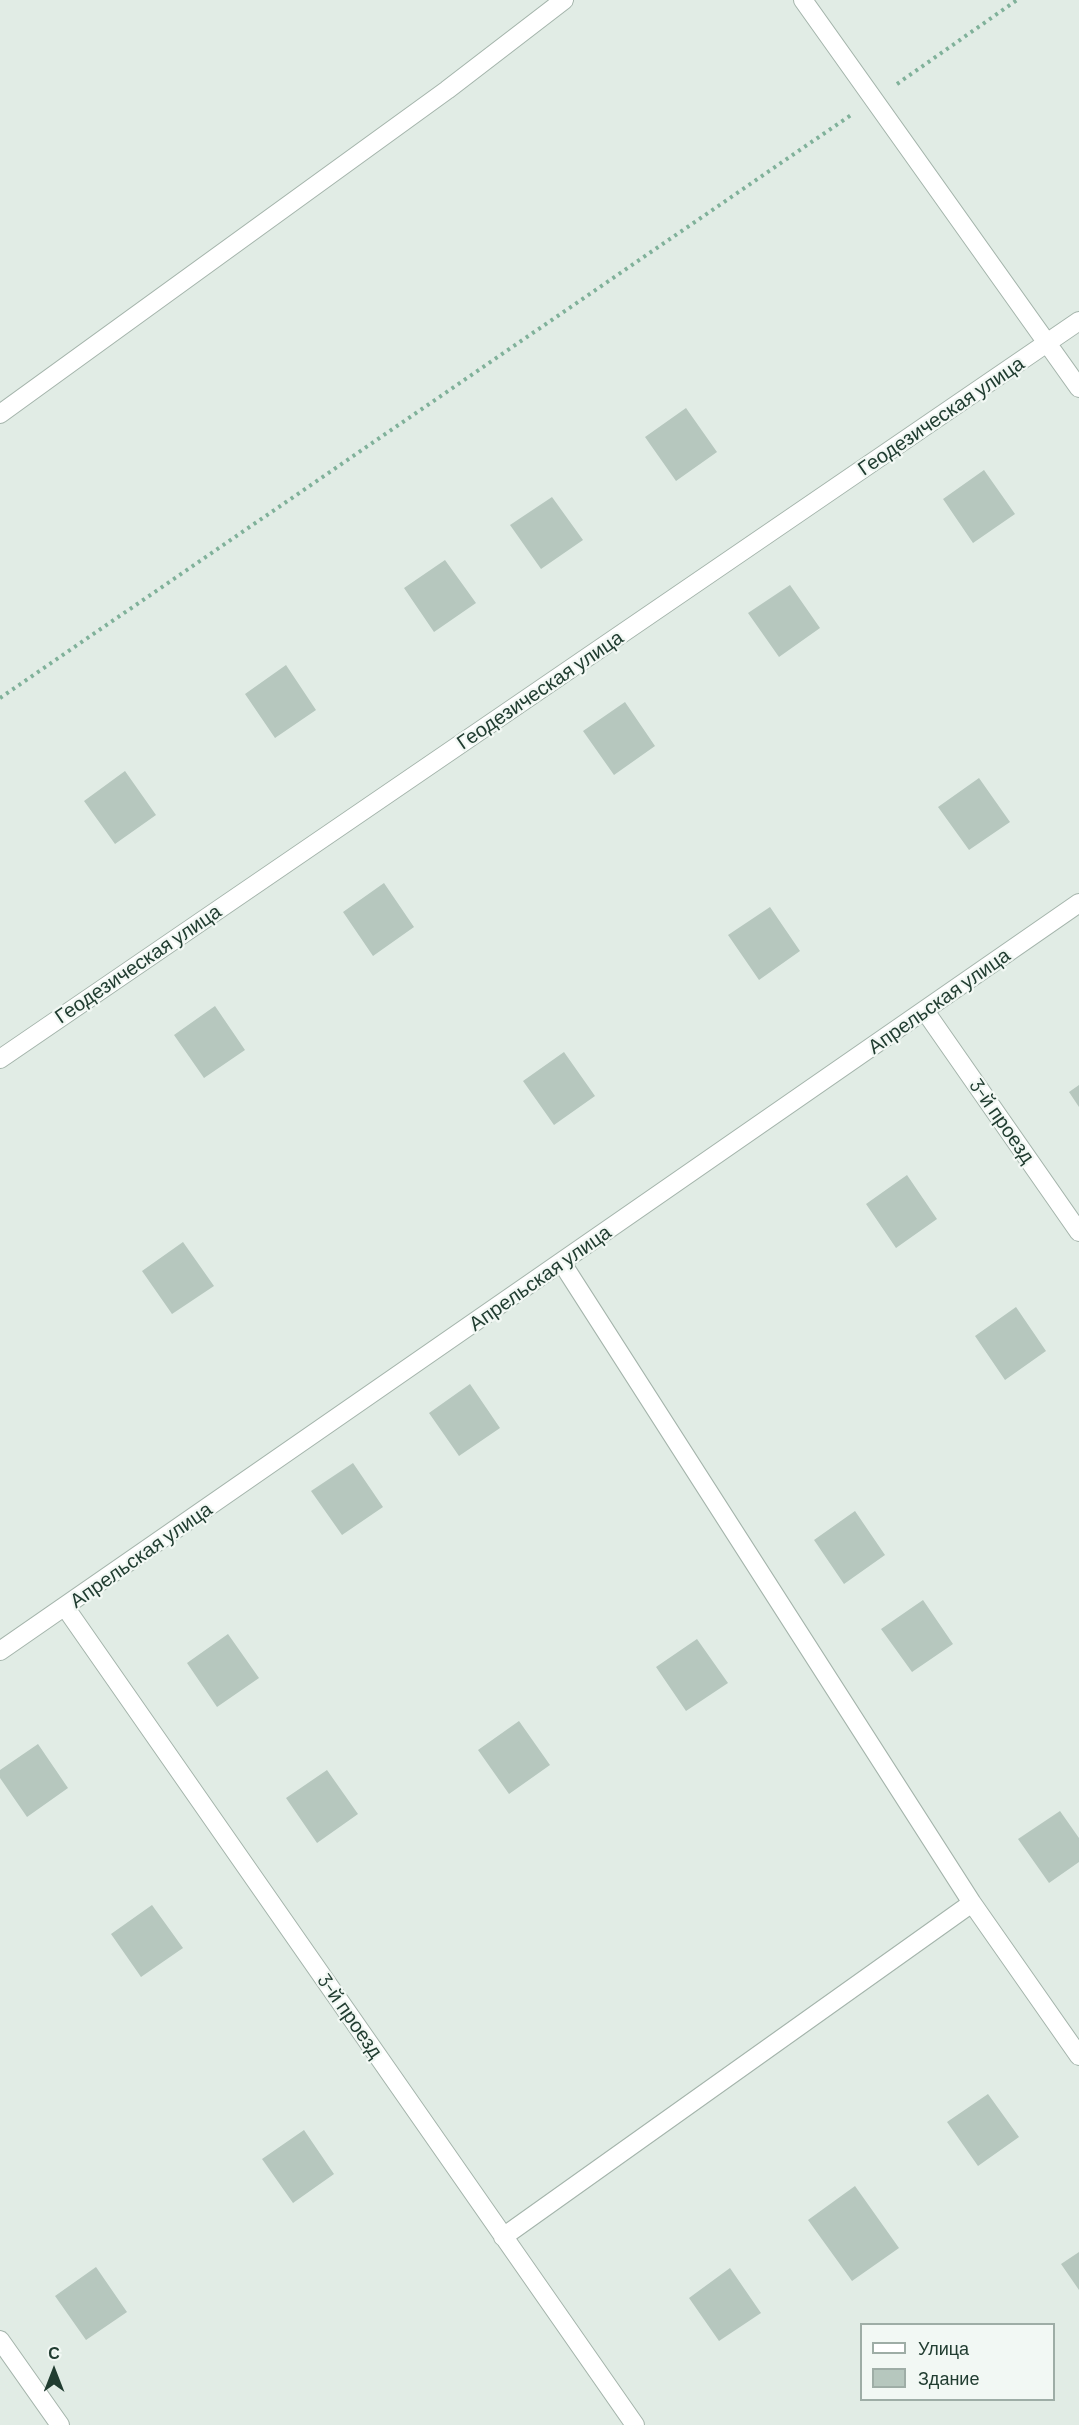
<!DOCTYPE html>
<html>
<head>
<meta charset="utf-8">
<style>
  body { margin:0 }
  #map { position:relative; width:1079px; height:2425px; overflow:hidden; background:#e1ece5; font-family:Barlow,sans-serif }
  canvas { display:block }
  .legend { position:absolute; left:860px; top:2323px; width:195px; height:78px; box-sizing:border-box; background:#f2f8f4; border:2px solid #9eada6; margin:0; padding:8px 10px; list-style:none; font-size:18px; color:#213d31 }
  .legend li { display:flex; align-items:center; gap:12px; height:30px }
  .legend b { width:30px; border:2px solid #9eada6 }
  .north { position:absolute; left:24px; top:2341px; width:60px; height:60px; -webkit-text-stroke:4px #f2f8f4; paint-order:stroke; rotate:0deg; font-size:16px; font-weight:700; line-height:24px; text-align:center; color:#213d31 }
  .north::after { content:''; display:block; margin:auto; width:21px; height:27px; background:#213d31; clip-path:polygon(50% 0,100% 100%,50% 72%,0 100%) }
</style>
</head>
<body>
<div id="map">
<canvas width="1079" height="2425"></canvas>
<ul class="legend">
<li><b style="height:8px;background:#fff"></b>Улица</li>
<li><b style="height:16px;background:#b6c7be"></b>Здание</li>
</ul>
<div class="north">С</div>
</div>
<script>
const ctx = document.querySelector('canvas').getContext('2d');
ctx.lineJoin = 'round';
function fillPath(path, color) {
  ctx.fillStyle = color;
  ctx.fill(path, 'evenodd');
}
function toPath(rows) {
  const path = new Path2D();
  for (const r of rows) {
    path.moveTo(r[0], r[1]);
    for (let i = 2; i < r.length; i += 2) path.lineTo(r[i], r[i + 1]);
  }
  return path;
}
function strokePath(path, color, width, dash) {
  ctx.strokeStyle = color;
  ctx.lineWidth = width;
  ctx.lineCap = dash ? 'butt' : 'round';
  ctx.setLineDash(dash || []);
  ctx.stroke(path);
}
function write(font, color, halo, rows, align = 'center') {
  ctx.font = font + ' Barlow,sans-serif';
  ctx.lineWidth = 4.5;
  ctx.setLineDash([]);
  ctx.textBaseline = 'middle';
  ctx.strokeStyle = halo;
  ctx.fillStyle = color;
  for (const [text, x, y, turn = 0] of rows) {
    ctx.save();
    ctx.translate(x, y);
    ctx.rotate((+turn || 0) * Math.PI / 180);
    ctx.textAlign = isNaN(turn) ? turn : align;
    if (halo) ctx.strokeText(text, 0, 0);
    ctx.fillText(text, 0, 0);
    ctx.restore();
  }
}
const building = toPath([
  [686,408,717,452,676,481,645,437],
  [984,470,1015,514,973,543,943,499],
  [552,497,583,540,541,569,510,525],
  [445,560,476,603,434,632,404,588],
  [790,585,820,628,779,657,748,613],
  [286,665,316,710,275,738,245,694],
  [625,702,655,746,614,775,583,731],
  [125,771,156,815,115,844,84,801],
  [979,778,1010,822,969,850,938,807],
  [384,883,414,927,373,956,343,912],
  [770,907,800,951,759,980,728,935],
  [215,1006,245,1050,204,1078,174,1035],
  [564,1052,595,1096,554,1125,523,1081],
  [1079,1085,1079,1107,1069,1092],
  [907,1175,937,1219,896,1248,866,1204],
  [183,1242,214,1286,172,1314,142,1271],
  [1016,1307,1046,1351,1005,1380,975,1336],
  [470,1384,500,1428,459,1456,429,1413],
  [353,1463,383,1507,342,1535,311,1491],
  [855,1511,885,1555,844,1584,814,1540],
  [923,1600,953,1644,912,1672,881,1629],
  [228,1634,259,1678,217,1707,187,1663],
  [697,1639,728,1683,686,1711,656,1667],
  [519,1721,550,1765,509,1794,478,1750],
  [38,1744,68,1788,27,1817,0,1778,0,1770],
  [327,1770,358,1814,317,1843,286,1798],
  [1060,1811,1079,1838,1079,1862,1049,1883,1018,1839],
  [152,1905,183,1948,141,1977,111,1934],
  [988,2094,1019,2137,978,2166,947,2122],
  [304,2130,334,2174,293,2203,262,2159],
  [855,2186,899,2248,852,2281,808,2220],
  [1079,2252,1079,2290,1061,2264],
  [96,2267,127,2312,86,2340,55,2296],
  [730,2268,761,2313,719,2341,689,2298]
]);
const path = toPath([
  [897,84,1017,0],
  [0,698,851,115]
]);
const minor = toPath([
  [803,0,1079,388],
  [0,414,447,90,564,0],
  [925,1011,1079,1232],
  [0,1059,1079,321],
  [562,1263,972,1903,1079,2056],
  [65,1607,635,2425],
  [0,1651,1079,903],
  [503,2237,972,1903],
  [0,2340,60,2425]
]);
const streetNames = [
  ["Геодезическая улица",941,416,-34],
  ["Геодезическая улица",540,690,-34],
  ["Геодезическая улица",138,964,-34],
  ["Апрельская улица",939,1001,-35],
  ["3-й проезд",1002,1121,55],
  ["Апрельская улица",540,1278,-35],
  ["Апрельская улица",141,1555,-35],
  ["3-й проезд",350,2016,55]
];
fillPath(building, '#b6c7be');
strokePath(minor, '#a4b4ab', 20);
strokePath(path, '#80b19a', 4, [3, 4.5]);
strokePath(minor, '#fff', 18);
write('20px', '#213d31', '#f2f8f4', streetNames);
</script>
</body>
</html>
